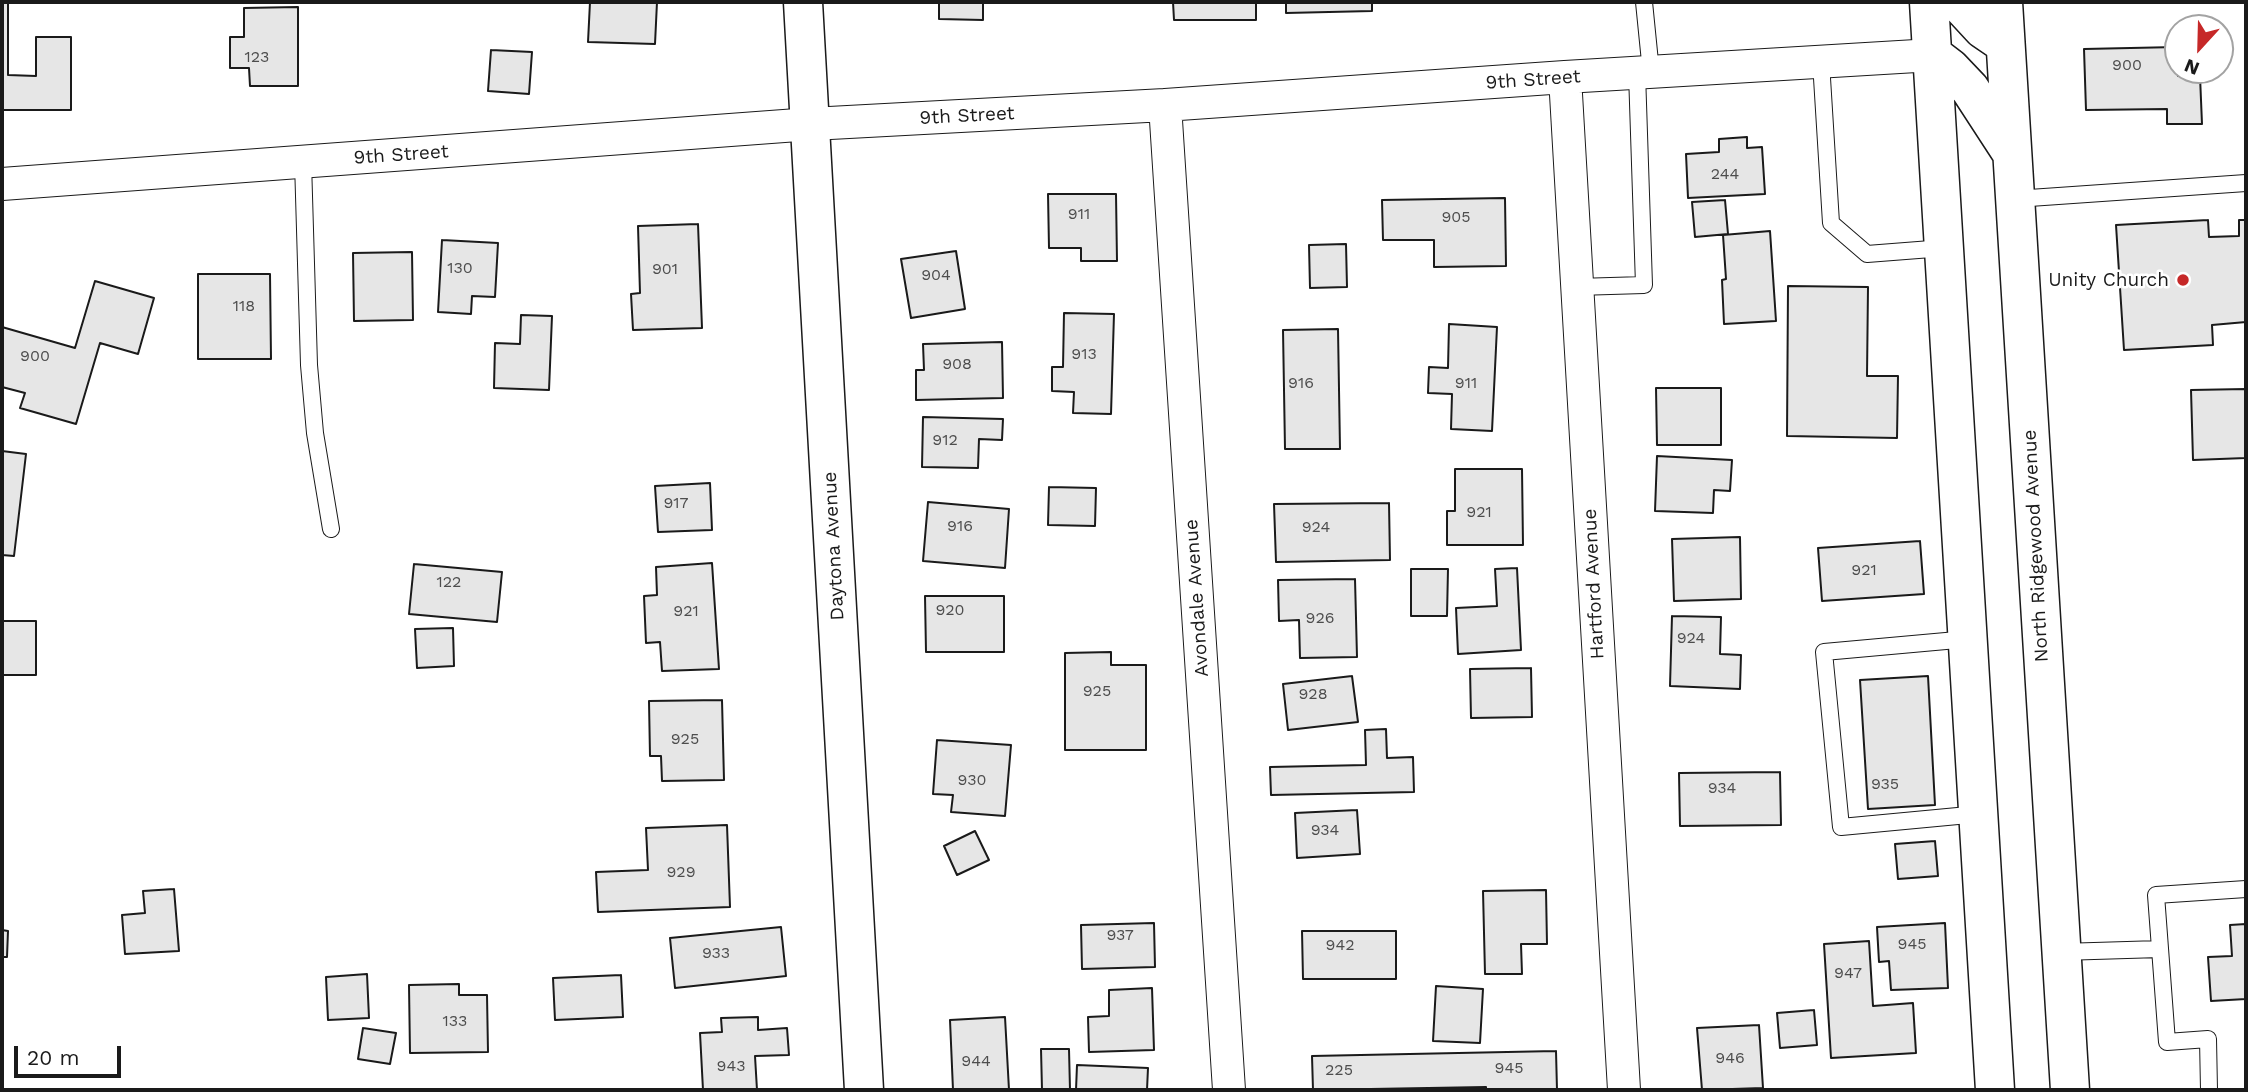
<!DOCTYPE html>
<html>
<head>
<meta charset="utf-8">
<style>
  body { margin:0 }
  #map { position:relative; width:2248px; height:1092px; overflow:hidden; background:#fff; font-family:"Work Sans",sans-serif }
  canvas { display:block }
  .frame { position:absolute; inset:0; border:4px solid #1a1a1a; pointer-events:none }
  .north { position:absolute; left:2164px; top:14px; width:70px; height:70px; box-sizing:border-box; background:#fff; border:2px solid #a3a3a3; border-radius:50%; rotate:202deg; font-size:19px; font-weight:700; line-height:28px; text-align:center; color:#1a1a1a }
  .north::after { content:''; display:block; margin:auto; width:24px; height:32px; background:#c62828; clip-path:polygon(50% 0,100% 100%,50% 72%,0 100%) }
  .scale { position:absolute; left:14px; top:1046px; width:107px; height:32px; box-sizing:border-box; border:4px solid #1a1a1a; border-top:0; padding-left:9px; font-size:21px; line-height:24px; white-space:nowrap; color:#1a1a1a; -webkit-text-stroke:5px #fff; paint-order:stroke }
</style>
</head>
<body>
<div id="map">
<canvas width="2248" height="1092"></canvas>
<div class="frame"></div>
<div class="north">N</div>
<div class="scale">20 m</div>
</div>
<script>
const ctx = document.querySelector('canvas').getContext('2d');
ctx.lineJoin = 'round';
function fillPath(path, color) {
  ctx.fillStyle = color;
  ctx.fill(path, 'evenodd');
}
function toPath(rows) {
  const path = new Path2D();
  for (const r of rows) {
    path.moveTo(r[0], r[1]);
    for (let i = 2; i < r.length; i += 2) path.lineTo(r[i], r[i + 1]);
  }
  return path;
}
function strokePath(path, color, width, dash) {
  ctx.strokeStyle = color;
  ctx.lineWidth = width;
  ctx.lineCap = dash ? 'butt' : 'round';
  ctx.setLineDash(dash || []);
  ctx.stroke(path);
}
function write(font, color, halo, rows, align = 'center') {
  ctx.font = font + ' "Work Sans",sans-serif';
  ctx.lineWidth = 5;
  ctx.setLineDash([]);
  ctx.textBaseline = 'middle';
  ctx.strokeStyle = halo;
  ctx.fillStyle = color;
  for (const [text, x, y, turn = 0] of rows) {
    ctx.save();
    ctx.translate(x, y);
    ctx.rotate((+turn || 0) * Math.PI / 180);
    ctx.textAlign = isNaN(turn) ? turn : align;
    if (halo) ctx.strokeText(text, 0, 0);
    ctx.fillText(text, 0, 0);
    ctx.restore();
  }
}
const building = toPath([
  [2,2,8,2,8,75,36,76,36,37,71,37,71,110,2,110,2,2],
  [590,2,657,2,655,44,588,42,590,2],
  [939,2,983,2,983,20,939,19,939,2],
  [1173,2,1256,2,1256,20,1174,20,1173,2],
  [1286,2,1372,2,1372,11,1286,13,1286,2],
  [298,7,298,86,250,86,249,68,230,68,230,37,244,37,244,8,298,7],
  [2177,47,2178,76,2200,76,2202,124,2167,124,2167,109,2086,110,2084,49,2177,47],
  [491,50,532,52,529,94,488,91,491,50],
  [1747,137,1747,148,1762,147,1765,194,1688,198,1686,154,1719,152,1719,139,1747,137],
  [1048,194,1116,194,1117,261,1081,261,1081,248,1049,248,1048,194],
  [1505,198,1506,266,1434,267,1434,240,1383,240,1382,200,1505,198],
  [1725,200,1728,234,1695,237,1692,202,1725,200],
  [2208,220,2209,237,2239,236,2239,220,2246,220,2246,322,2212,325,2213,345,2124,350,2116,225,2208,220],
  [698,224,702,328,633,330,631,294,640,293,638,226,698,224],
  [1770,231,1776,321,1724,324,1722,280,1726,279,1723,235,1770,231],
  [442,240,498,243,495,297,472,296,471,314,438,312,442,240],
  [1346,244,1347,287,1310,288,1309,245,1346,244],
  [956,251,965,309,911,318,901,259,956,251],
  [412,252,413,320,354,321,353,253,412,252],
  [198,274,270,274,271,359,198,359,198,274],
  [95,281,154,298,138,354,100,343,76,424,20,408,25,393,2,387,2,327,75,348,95,281],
  [1788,286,1868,287,1867,376,1898,376,1897,438,1787,436,1788,286],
  [1064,313,1114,314,1111,414,1073,413,1074,392,1052,391,1052,367,1063,367,1064,313],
  [521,315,552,316,549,390,494,388,495,343,520,344,521,315],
  [1449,324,1497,327,1492,431,1451,429,1452,394,1428,393,1429,367,1448,368,1449,324],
  [1338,329,1340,449,1285,449,1283,330,1338,329],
  [1002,342,1003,398,916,400,916,370,924,370,923,344,1002,342],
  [1656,388,1721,388,1721,445,1657,445,1656,388],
  [2246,389,2246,458,2193,460,2191,390,2246,389],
  [923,417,1003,419,1002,440,979,439,978,468,922,467,923,417],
  [2,451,26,454,14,556,2,555,2,451],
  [1657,456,1732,460,1730,491,1714,490,1713,513,1655,511,1657,456],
  [1455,469,1522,469,1523,545,1447,545,1447,511,1455,511,1455,469],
  [710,483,712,530,658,532,655,486,710,483],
  [1049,487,1096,488,1095,526,1048,525,1049,487],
  [928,502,1009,509,1005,568,923,561,928,502],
  [1389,503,1390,560,1276,562,1274,504,1389,503],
  [1740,537,1741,599,1674,601,1672,539,1740,537],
  [1920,541,1924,594,1822,601,1818,548,1920,541],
  [712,563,719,669,662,671,660,642,646,643,644,596,657,595,656,567,712,563],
  [414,564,502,572,497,622,409,614,414,564],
  [1517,568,1521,650,1458,654,1456,608,1497,606,1495,569,1517,568],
  [1411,569,1448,569,1447,616,1411,616,1411,569],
  [1355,579,1357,657,1300,658,1299,620,1279,621,1278,580,1355,579],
  [925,596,1004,596,1004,652,926,652,925,596],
  [1672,616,1721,617,1720,654,1741,655,1740,689,1670,686,1672,616],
  [2,621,36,621,36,675,2,675,2,621],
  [453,628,454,666,417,668,415,629,453,628],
  [1111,652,1111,665,1146,665,1146,750,1065,750,1065,653,1111,652],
  [1531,668,1532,717,1471,718,1470,669,1531,668],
  [1352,676,1358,722,1288,730,1283,684,1352,676],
  [1928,676,1935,805,1868,809,1860,680,1928,676],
  [722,700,724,780,662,781,661,756,650,756,649,701,722,700],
  [1386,729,1387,758,1413,757,1414,792,1271,795,1270,767,1366,765,1365,730,1386,729],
  [937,740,1011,745,1005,816,951,812,953,795,933,794,937,740],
  [1780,772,1781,825,1680,826,1679,773,1780,772],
  [1357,810,1360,854,1297,858,1295,813,1357,810],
  [727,825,730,907,598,912,596,872,648,870,646,828,727,825],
  [975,831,989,860,957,875,944,846,975,831],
  [1935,841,1938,876,1898,879,1895,844,1935,841],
  [174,889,179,951,125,954,122,915,145,913,143,891,174,889],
  [1546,890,1547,944,1521,944,1522,974,1485,974,1483,891,1546,890],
  [1154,923,1155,967,1082,969,1081,925,1154,923],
  [1945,923,1948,988,1891,990,1889,961,1879,962,1877,927,1945,923],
  [2246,924,2246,999,2211,1001,2208,957,2232,956,2230,925,2246,924],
  [781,927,786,976,675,988,670,938,781,927],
  [2,930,8,931,7,957,2,957,2,930],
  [1302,931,1396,931,1396,979,1303,979,1302,931],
  [1869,941,1873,1006,1913,1003,1916,1053,1831,1058,1824,944,1869,941],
  [367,974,369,1018,328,1020,326,977,367,974],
  [621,975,623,1017,555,1020,553,978,621,975],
  [459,984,459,995,487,995,488,1052,410,1053,409,985,459,984],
  [1436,986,1483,989,1480,1043,1433,1041,1436,986],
  [1152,988,1154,1050,1089,1052,1088,1017,1109,1016,1109,990,1152,988],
  [1814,1010,1817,1045,1780,1048,1777,1013,1814,1010],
  [758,1017,758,1030,787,1028,789,1055,755,1056,757,1090,703,1090,700,1033,722,1032,721,1018,758,1017],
  [1005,1017,1009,1090,953,1090,950,1020,1005,1017],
  [1759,1025,1763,1088,1702,1090,1697,1028,1759,1025],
  [363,1028,396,1033,390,1064,358,1059,363,1028],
  [1041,1049,1069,1049,1070,1090,1042,1090,1041,1049],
  [1556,1051,1557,1090,1486,1090,1486,1087,1313,1090,1312,1056,1556,1051],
  [1077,1065,1148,1068,1147,1090,1076,1090,1077,1065]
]);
const service = toPath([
  [1644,2,1651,72],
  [1821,62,1831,223,1867,254,1944,248],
  [303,162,309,365,315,433,331,529],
  [2015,199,2246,183],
  [1577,287,1644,285,1637,73],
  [1968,639,1824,652,1841,827,1979,814],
  [2061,952,2160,949],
  [2209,1090,2208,1039,2167,1042,2156,895,2246,889]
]);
const minor = toPath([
  [1565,77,1624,1090],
  [1165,105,1229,1090],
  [2,184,811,124,1165,105,1565,77,1933,55]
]);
const tertiary = toPath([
  [803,2,864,1090]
]);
const primary = toPath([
  [1929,2,1995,1090],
  [1958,2,1983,29,2005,44],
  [2003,2,2070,1090],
  [1933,55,1950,68,1970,89,2011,152]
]);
const markers = [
  [2183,280,7,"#c62828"]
];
const numberNames = [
  ["123",257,57],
  ["900",2127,65],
  ["244",1725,174],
  ["911",1079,214],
  ["905",1456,217],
  ["130",460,268],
  ["901",665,269],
  ["904",936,275],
  ["118",244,306],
  ["913",1084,354],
  ["900",35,356],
  ["908",957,364],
  ["916",1301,383],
  ["911",1466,383],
  ["912",945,440],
  ["917",676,503],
  ["921",1479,512],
  ["916",960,526],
  ["924",1316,527],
  ["921",1864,570],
  ["122",449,582],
  ["920",950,610],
  ["921",686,611],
  ["926",1320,618],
  ["924",1691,638],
  ["925",1097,691],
  ["928",1313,694],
  ["925",685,739],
  ["930",972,780],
  ["935",1885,784],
  ["934",1722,788],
  ["934",1325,830],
  ["929",681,872],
  ["937",1120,935],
  ["945",1912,944],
  ["942",1340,945],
  ["933",716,953],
  ["947",1848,973],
  ["133",455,1021],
  ["946",1730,1058],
  ["944",976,1061],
  ["943",731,1066],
  ["945",1509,1068],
  ["225",1339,1070]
];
const streetNames = [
  ["9th Street",1533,80,-4],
  ["9th Street",967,116,-3],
  ["9th Street",401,155,-4],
  ["Daytona Avenue",834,546,-93],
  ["North Ridgewood Avenue",2036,546,-93],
  ["Hartford Avenue",1594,584,-93],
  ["Avondale Avenue",1197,598,-94]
];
const poiNames = [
  ["Unity Church",2169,280]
];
fillPath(building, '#e6e6e6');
strokePath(building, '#1a1a1a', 2);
strokePath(service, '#1a1a1a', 18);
strokePath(minor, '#1a1a1a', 34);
strokePath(tertiary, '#1a1a1a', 41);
strokePath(primary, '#1a1a1a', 41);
strokePath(service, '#fff', 16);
strokePath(minor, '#fff', 32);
strokePath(tertiary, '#fff', 38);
strokePath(primary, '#fff', 38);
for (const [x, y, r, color] of markers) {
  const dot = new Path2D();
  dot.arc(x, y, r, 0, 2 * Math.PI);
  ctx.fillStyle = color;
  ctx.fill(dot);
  strokePath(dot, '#fff', 2.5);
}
write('16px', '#4d4d4d', null, numberNames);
write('19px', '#1a1a1a', '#fff', streetNames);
write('19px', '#1a1a1a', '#fff', poiNames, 'right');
</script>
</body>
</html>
